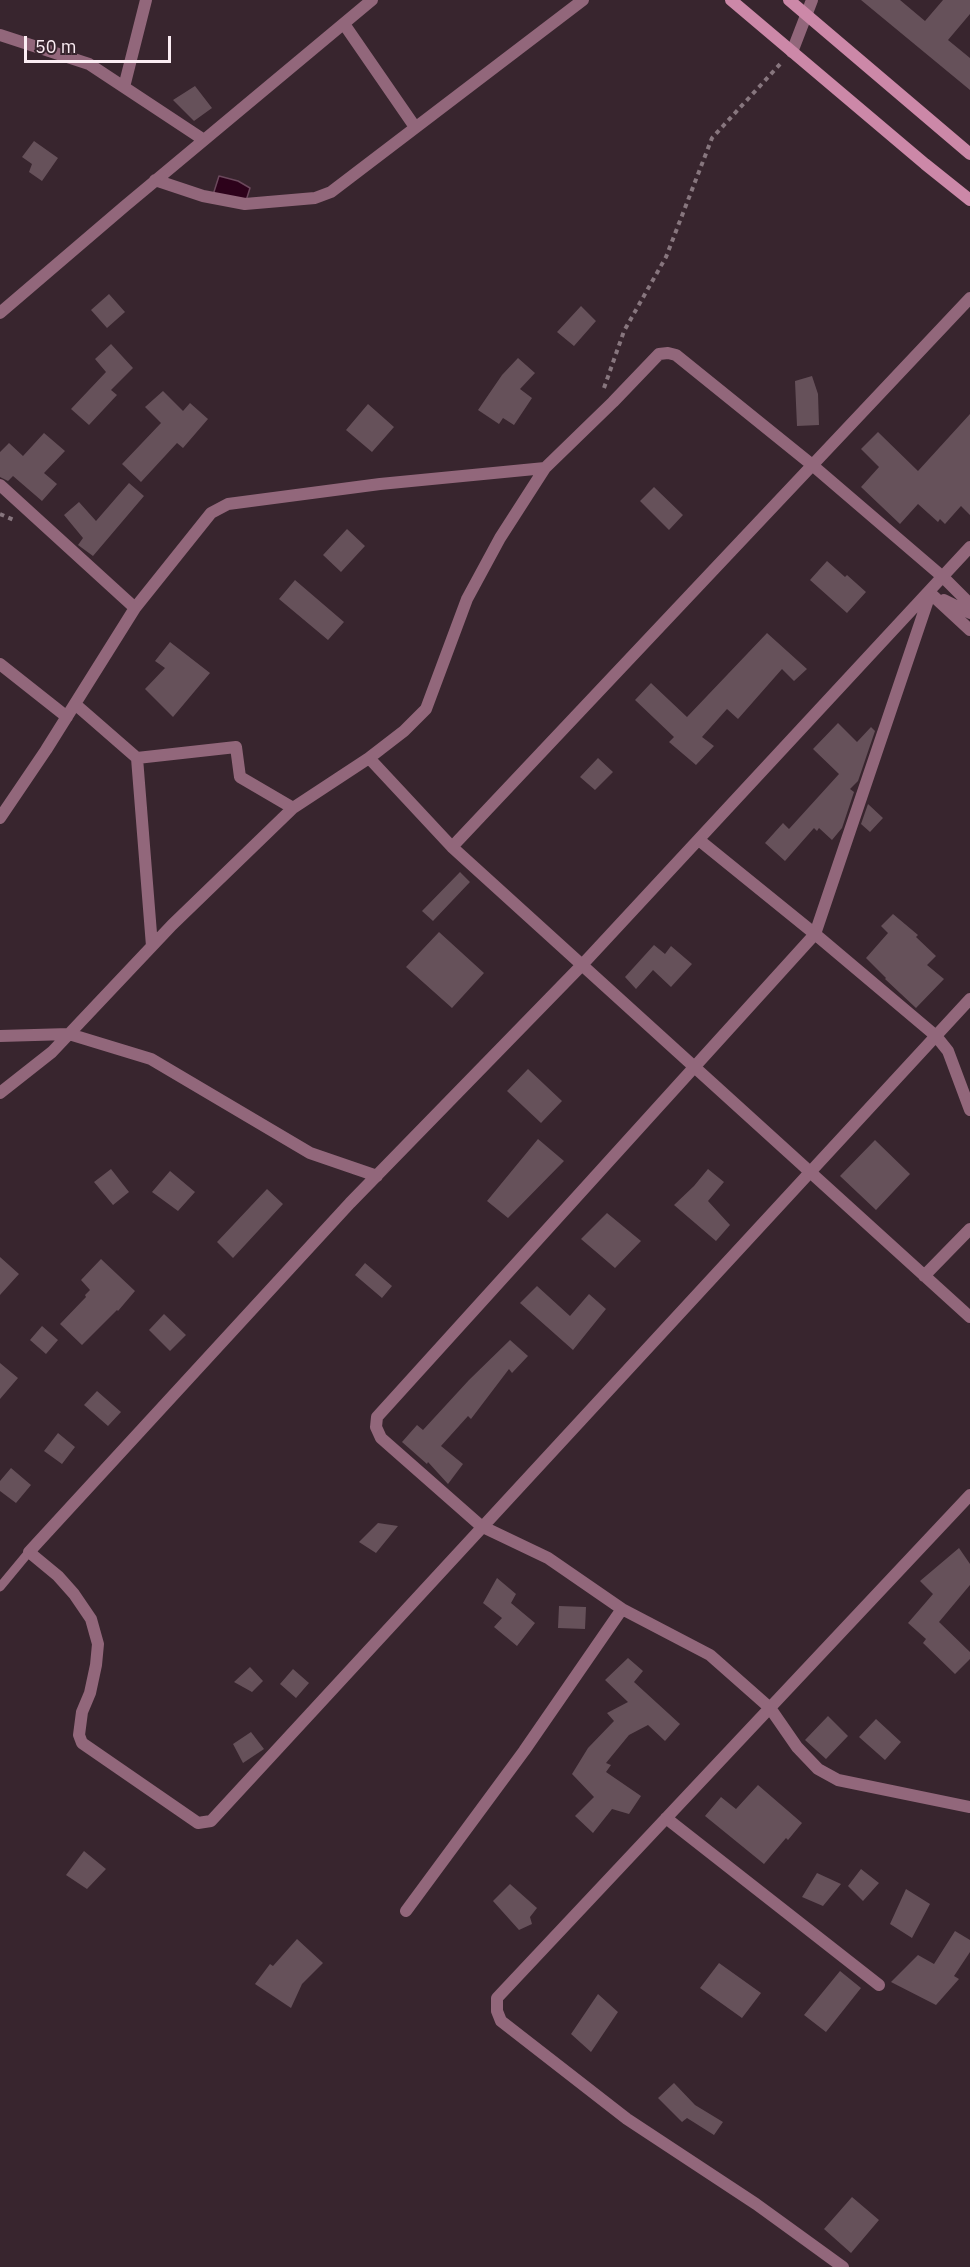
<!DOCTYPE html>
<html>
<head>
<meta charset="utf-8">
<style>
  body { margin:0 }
  #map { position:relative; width:970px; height:2267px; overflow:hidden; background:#38252e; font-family:"IBM Plex Sans",sans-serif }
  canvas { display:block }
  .scale { position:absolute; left:24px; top:36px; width:147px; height:27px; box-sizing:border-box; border:3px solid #fbedf3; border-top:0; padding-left:8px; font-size:18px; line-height:21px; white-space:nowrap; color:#fbedf3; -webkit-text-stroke:4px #38252e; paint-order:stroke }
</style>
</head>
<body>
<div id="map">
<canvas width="970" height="2267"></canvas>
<div class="scale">50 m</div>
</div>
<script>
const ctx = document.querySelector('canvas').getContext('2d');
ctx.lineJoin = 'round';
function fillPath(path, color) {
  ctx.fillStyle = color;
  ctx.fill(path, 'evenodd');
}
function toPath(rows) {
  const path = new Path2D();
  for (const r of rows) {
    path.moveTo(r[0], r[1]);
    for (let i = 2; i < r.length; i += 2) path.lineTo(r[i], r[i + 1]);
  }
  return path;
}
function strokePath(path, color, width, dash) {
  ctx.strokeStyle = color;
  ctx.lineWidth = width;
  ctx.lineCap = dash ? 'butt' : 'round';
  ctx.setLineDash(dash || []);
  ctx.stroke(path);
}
const water = toPath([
  [219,176,238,181,250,188,245,204,212,198,219,176]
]);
const building = toPath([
  [861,0,900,0,925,21,943,0,970,0,970,14,948,40,970,58,970,90],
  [195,86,212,108,194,121,173,100],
  [34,141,58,158,42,181,29,172,32,164,22,157],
  [109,294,125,312,107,328,91,310],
  [581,306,596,321,574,346,557,332],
  [111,344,133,368,111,390,117,395,89,425,71,409,106,372,95,359],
  [518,358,535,373,520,389,532,398,514,425,503,418,499,424,478,410,502,375],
  [812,376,818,394,819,425,797,426,795,381],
  [163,391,183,411,190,403,208,419,183,448,177,443,141,482,122,464,161,423,145,407],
  [368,404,394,427,372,452,346,430],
  [970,414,970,515,961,506,945,524,940,519,938,522,918,504,900,524,861,487,879,467,861,449,878,432,918,471],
  [44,433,65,451,44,473,57,484,42,501,13,476,8,481,0,477,0,452,9,443,23,456],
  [129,483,144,496,93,556,78,545,83,538,64,515,79,502,96,521],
  [654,487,683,515,669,530,640,501],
  [347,529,365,546,341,572,323,555],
  [827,561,845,577,847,575,866,592,847,613,810,580],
  [295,580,344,622,328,640,279,599],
  [767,633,807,669,794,681,782,669,738,719,727,709,702,737,714,746,696,765,669,742,674,737,635,700,651,683,687,717],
  [170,642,210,673,173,717,145,689,165,668,155,661],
  [838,723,857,742,871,727,875,731,858,781,850,789,854,792,842,828,832,840,819,828,817,831,814,828,785,861,765,843,783,823,789,829,839,774,813,749],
  [598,758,613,772,595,790,580,777],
  [868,804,883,818,870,832,861,824],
  [460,872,470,882,433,921,422,911],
  [893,914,918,935,916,937,936,956,927,965,944,979,916,1008,885,979,886,978,866,958,888,933,881,926],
  [439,932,484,973,452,1008,406,967],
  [654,945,665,954,671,946,692,964,671,987,653,970,636,989,625,977],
  [528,1069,562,1101,541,1123,507,1091],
  [538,1139,564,1161,508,1218,487,1201],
  [875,1140,910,1174,876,1210,840,1176],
  [111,1169,129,1192,113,1205,94,1182],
  [708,1169,724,1182,708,1201,730,1225,716,1241,674,1205,694,1186],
  [170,1171,195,1192,178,1211,152,1192],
  [267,1189,283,1204,233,1258,217,1242],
  [607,1213,641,1241,615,1268,581,1239],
  [0,1257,19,1274,0,1295],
  [101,1259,135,1291,118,1311,117,1310,82,1345,60,1324,86,1297,85,1295,90,1290,81,1280],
  [365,1263,392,1286,382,1298,355,1275],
  [537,1286,570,1316,589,1294,606,1309,573,1350,520,1303],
  [164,1314,186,1335,170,1351,149,1330],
  [42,1326,58,1340,46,1354,30,1340],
  [510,1340,528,1356,512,1373,509,1369,471,1419,468,1416,441,1446,463,1464,448,1484,428,1462,427,1464,402,1442,417,1425,423,1430,469,1380],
  [0,1363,18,1378,0,1399],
  [97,1391,121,1412,108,1426,84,1405],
  [58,1433,75,1447,62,1464,44,1451],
  [11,1468,31,1485,16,1503,0,1491,0,1481],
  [378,1523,398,1526,376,1553,359,1542],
  [959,1548,970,1564,970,1585,939,1622,970,1652,970,1659,955,1674,923,1643,926,1639,908,1623,933,1594,920,1581],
  [497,1578,516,1594,511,1603,535,1623,517,1646,494,1627,502,1618,483,1603],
  [559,1606,586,1607,585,1629,558,1628],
  [628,1658,643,1671,634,1682,680,1724,665,1741,648,1725,629,1735,606,1763,611,1765,606,1772,641,1796,629,1814,612,1809,593,1833,575,1816,594,1797,572,1774,588,1748,614,1721,607,1713,628,1702,605,1680],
  [250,1667,263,1681,252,1692,234,1682],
  [293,1669,309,1683,296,1698,280,1684],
  [828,1716,848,1736,826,1759,805,1740],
  [876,1719,901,1742,885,1760,859,1737],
  [251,1732,264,1749,243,1763,233,1744],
  [758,1785,802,1823,788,1840,786,1838,764,1864,705,1816,721,1797,736,1809],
  [84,1851,106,1869,87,1889,66,1875],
  [861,1869,879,1883,863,1901,848,1886],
  [817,1873,841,1884,823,1906,802,1897],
  [510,1884,537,1908,530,1917,532,1924,519,1930,493,1901],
  [906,1889,930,1904,912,1938,890,1924],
  [955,1931,970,1940,970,1952,954,1976,959,1979,936,2005,891,1982,918,1955,934,1964],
  [297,1939,323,1963,302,1984,291,2008,255,1984,270,1964,273,1966],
  [719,1963,761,1993,742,2018,700,1988],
  [840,1971,861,1988,826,2032,804,2015],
  [598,1994,618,2012,591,2052,571,2034],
  [674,2083,695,2105,723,2122,714,2135,687,2118,682,2122,658,2098],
  [852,2197,879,2220,851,2253,824,2229]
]);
const path = toPath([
  [604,388,624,331,666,257,712,138,782,62],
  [0,514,14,520]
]);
const lane = toPath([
  [0,1587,29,1552]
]);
const street = toPath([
  [344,24,415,127],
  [0,35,89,64,204,140],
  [792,52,812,0],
  [124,87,146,0],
  [155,180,203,196,245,204,315,198,331,192,583,0],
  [0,313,125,206,372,0],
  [0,485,135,608],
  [970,547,582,965,350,1203,29,1552,58,1576,74,1594,91,1619,98,1644,96,1665,90,1693,82,1712,79,1735,82,1743,198,1823,211,1821,970,999],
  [930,593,970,630],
  [944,600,970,613],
  [0,664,67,717],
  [75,704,137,758,152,946],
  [137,758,236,747,240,777,293,808],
  [369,758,452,847,970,1317],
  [0,818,46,750,135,608,211,513,228,504,380,484,545,468],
  [699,840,815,934,936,1036,948,1051,970,1110],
  [452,847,970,298],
  [0,1036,69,1034,151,1059,310,1153,377,1176],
  [0,1093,52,1052,172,925,293,808,369,758,404,731,426,709,467,599,500,538,545,468,613,402,659,354,668,353,676,355,811,464,944,578,970,604],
  [924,1276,970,1229],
  [622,1609,710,1655,770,1708,797,1747,818,1769,838,1780,970,1807],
  [666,1818,879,1985],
  [406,1911,524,1751,622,1609,548,1558,481,1526,381,1438,376,1427,377,1417,815,934,929,597],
  [843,2267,756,2204,627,2119,501,2021,497,2011,497,1998,970,1495]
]);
const secondary = toPath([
  [731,0,925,164,970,200],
  [789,0,970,154]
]);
fillPath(water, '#2d021b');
strokePath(water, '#6b485c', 1.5);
fillPath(building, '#66515a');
strokePath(path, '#87767e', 4, [4.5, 4.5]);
strokePath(lane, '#92677b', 9);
strokePath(street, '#92677b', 12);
strokePath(secondary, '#cc88a8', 12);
</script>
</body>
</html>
